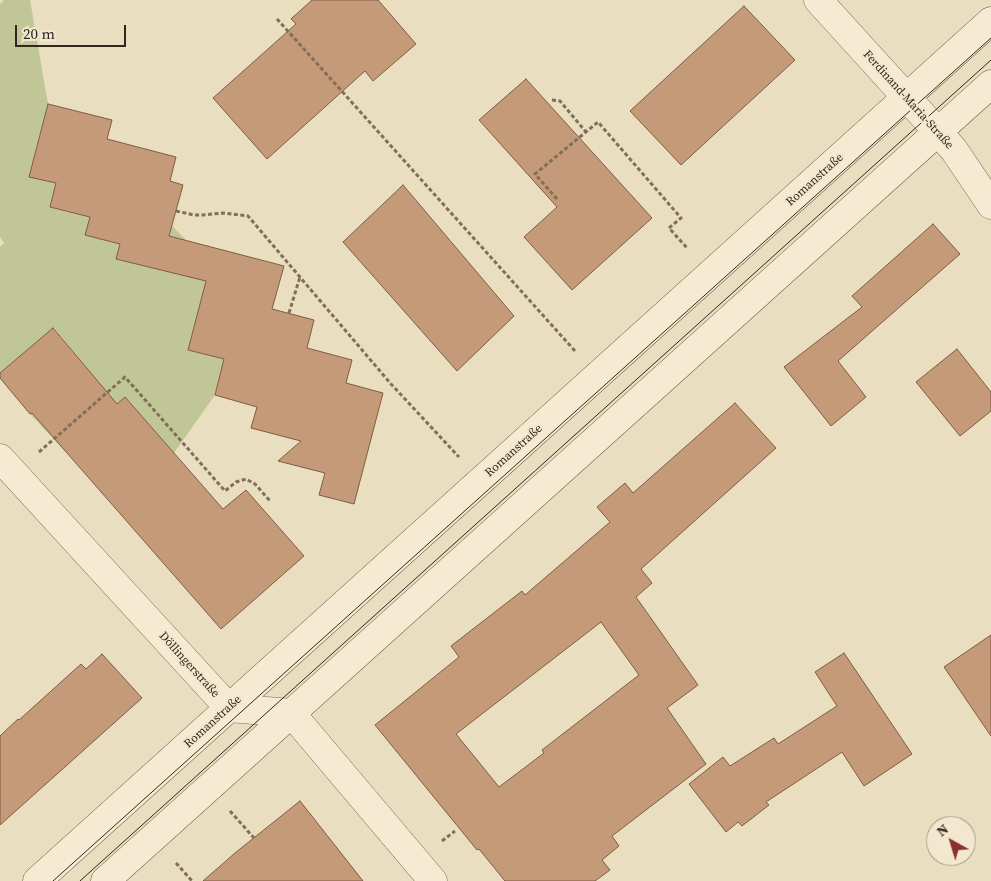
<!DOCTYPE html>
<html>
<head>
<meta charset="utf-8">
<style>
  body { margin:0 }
  #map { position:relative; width:991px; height:881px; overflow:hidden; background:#e9dec0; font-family:"Source Serif 4",serif }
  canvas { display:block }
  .north { position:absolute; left:926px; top:816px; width:50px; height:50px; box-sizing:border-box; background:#f2e8cf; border:1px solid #a59b88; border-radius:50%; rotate:321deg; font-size:14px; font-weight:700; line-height:20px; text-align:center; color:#32271d }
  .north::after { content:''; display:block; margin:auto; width:18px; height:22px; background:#8b302f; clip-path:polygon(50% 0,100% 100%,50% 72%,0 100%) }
  .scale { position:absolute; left:15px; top:25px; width:111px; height:22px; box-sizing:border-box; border:2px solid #32271d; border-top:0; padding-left:6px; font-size:15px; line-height:18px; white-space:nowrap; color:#32271d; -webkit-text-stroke:4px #f2e8cf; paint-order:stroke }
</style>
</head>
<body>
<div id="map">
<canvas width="991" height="881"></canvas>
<div class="north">N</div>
<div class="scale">20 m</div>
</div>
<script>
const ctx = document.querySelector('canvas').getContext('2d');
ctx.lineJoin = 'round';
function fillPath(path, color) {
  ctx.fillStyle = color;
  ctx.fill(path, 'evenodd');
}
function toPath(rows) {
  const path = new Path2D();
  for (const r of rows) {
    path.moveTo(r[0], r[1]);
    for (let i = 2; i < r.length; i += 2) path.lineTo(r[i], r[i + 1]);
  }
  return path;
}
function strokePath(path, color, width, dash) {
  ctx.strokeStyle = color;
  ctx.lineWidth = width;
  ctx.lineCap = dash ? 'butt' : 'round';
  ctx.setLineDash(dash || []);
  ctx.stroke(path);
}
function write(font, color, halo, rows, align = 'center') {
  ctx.font = font + ' "Source Serif 4",serif';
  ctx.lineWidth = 5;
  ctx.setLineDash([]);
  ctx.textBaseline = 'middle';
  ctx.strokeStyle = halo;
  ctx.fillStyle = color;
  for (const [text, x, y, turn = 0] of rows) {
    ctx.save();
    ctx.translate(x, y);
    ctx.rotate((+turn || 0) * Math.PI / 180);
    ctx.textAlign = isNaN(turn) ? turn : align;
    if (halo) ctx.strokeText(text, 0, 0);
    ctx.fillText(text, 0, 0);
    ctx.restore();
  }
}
const green = toPath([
  [4,0,30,0,48,104,29,176,56,183,50,207,90,217,86,235,120,244,116,259,161,270,172,226,210,264,188,350,224,359,215,395,174,453,125,397,64,450,30,414,86,367,54,328,0,373,0,247,4,243,0,237,0,4]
]);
const building = toPath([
  [312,0,378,0,416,44,373,81,365,71,267,159,213,98,296,24,291,19,312,0],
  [744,6,795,60,681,165,630,111,744,6],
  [526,79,652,218,572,290,524,237,557,207,479,120,526,79],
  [48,104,112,120,107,139,176,157,170,181,183,185,169,236,284,266,272,309,314,320,307,348,352,360,346,383,383,393,354,504,319,495,325,473,278,461,301,441,251,428,257,407,215,395,224,359,188,350,206,281,116,259,120,244,85,235,90,217,50,207,56,183,29,177,48,104],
  [403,185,514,316,457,371,343,242,403,185],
  [933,224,960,254,838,361,866,397,831,426,784,367,862,307,852,296,933,224],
  [53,328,117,404,125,397,223,509,246,490,304,556,221,629,32,413,30,414,0,378,0,373,53,328],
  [957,349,991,392,991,411,960,436,916,382,957,349],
  [735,403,776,448,641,569,652,583,636,597,698,685,667,708,706,764,612,836,619,846,602,860,610,870,595,881,505,881,479,849,477,850,375,725,459,657,451,646,522,591,525,595,610,522,597,507,625,483,633,493,735,403],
  [601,622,639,675,542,750,544,753,499,787,456,734,601,622],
  [991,635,991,736,944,667,991,635],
  [844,653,912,754,864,786,842,752,766,802,769,805,742,826,738,822,726,832,689,784,723,757,730,766,774,738,778,744,837,706,815,672,844,653],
  [102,654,142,698,0,825,0,736,18,719,19,720,81,664,86,669,102,654],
  [300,801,363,881,203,881,235,853,300,801]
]);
const path = toPath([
  [277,19,575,351],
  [552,100,560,101,586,132],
  [557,199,535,174,598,122,681,218,669,228,688,249],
  [176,211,194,215,203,215,223,213,248,216,391,384,459,457],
  [289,313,300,277],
  [39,452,125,377,225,491,236,482,246,479,255,484,270,501],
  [230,811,254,838],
  [442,841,455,831],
  [176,863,192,881]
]);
const minor = toPath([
  [818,0,938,132,954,150,991,205],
  [0,458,229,708,291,713,433,881]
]);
const secondary = toPath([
  [37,881,991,21],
  [105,881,991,84]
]);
const tram = toPath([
  [53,881,991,38],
  [80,881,991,60]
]);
const streetNames = [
  ["Ferdinand-Maria-Straße",908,100,48],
  ["Romanstraße",815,180,-42],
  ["Romanstraße",514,451,-42],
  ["Döllingerstraße",189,665,48],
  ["Romanstraße",213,722,-42]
];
fillPath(green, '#c0c696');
fillPath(building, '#c59a79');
strokePath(building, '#7e5b42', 1);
strokePath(minor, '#816f5a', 29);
strokePath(secondary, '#63513d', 29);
strokePath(path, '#816f5a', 3, [4, 2.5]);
strokePath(minor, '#f5ebd2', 28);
strokePath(secondary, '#f5ebd2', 28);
strokePath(tram, '#32271d', 1);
write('12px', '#32271d', '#f2e8cf', streetNames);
</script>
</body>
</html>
